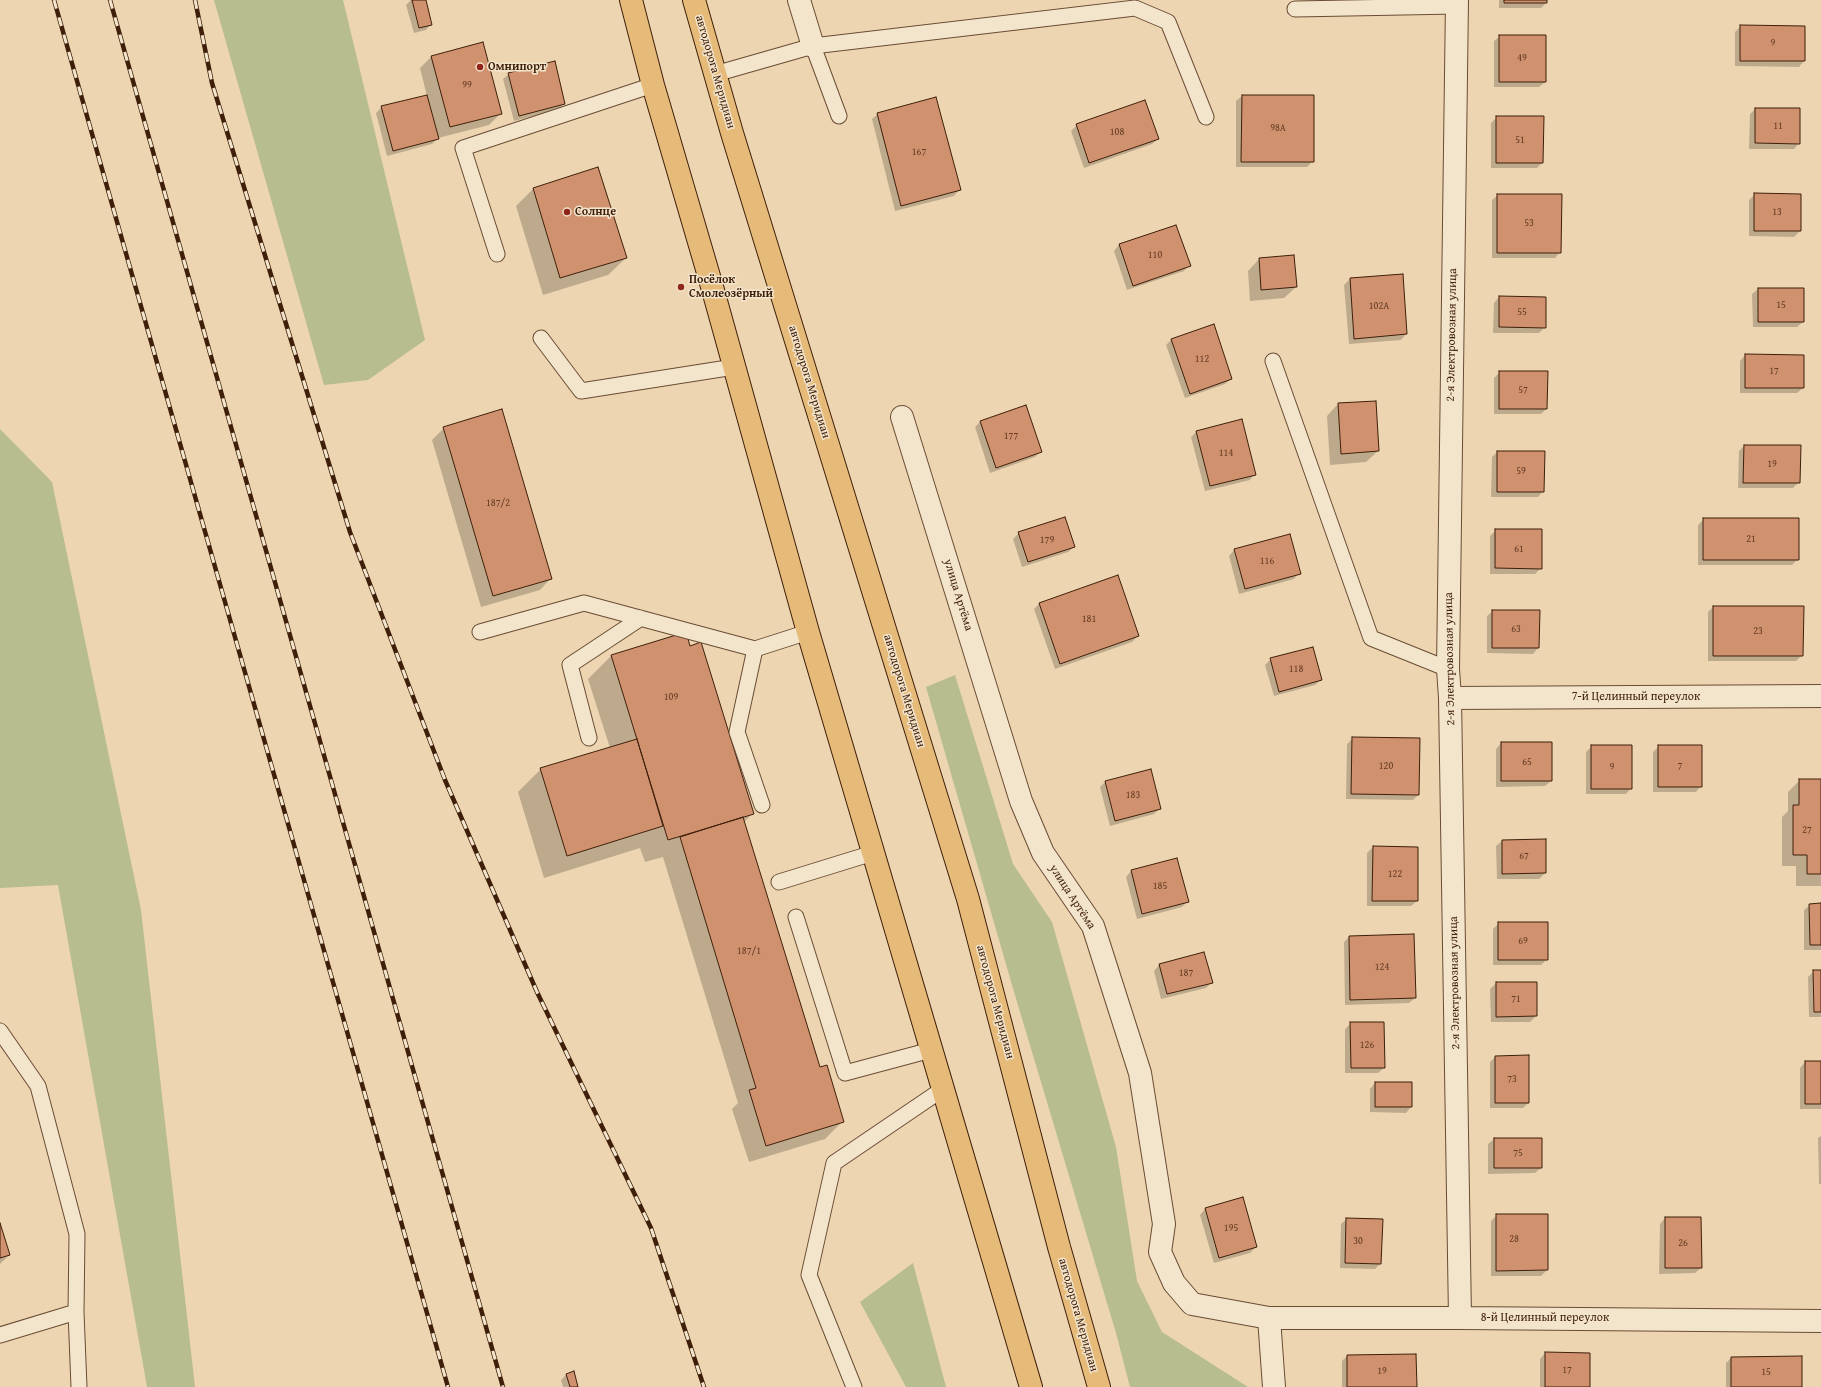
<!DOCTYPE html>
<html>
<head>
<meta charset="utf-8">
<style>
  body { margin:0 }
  canvas { display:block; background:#ecd5b0 }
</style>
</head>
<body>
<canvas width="1821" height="1387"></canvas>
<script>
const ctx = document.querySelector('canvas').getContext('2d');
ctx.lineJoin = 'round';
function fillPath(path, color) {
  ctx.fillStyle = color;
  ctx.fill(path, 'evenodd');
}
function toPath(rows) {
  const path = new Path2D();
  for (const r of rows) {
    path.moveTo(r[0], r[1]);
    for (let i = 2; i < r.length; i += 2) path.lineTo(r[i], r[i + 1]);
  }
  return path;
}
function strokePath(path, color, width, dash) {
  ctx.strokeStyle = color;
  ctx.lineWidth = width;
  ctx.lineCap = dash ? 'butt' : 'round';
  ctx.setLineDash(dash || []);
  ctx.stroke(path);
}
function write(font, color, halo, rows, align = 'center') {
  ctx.font = font + ' "Gentium Book Plus",serif';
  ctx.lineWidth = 3;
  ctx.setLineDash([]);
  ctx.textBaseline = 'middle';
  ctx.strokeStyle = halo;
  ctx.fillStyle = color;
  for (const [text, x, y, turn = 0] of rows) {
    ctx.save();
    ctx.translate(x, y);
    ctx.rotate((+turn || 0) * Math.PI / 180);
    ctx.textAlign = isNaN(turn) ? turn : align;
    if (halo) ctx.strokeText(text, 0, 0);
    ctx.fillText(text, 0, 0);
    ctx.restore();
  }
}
const green = toPath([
  [214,0,343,0,425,340,368,380,324,385],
  [0,429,52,482,141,910,195,1387,147,1387,58,885,0,888],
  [955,675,1013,864,1052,922,1116,1147,1137,1281,1162,1332,1248,1387,1130,1387,1116,1333,1012,985,926,687],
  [913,1263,946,1387,906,1387,860,1302]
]);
const shadow = toPath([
  [411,0,425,0,431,24,426,30,414,33,406,5],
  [1499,0,1546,0,1546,3,1541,8,1499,8],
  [1741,26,1804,27,1804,61,1799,67,1735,66,1735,32],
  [1500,36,1545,82,1539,87,1494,87,1494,41],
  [432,56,501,113,489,125,438,138,432,144,387,156,376,113,382,107,427,96,420,68],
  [509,74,564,103,559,109,514,121,503,79],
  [1242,96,1313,161,1307,167,1236,167,1236,101],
  [1755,109,1799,143,1794,149,1749,149,1750,114],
  [878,114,959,190,954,196,895,211,872,119],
  [1497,117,1542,163,1537,168,1491,168,1491,123],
  [1077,125,1158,139,1152,144,1084,168,1071,131],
  [598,169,626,258,608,275,543,295,516,206,533,189],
  [1755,194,1800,231,1794,237,1749,236,1749,200],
  [1498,195,1560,252,1555,258,1492,258,1492,200],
  [1176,226,1189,265,1184,271,1127,290,1114,251,1119,245],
  [1259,259,1296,287,1284,298,1250,301,1248,271],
  [1402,275,1406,334,1401,340,1349,344,1344,285,1350,279],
  [1758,289,1803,322,1797,327,1753,327,1752,294],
  [1499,297,1545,327,1539,333,1493,333,1494,303],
  [1172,339,1231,379,1225,384,1185,398,1166,345],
  [1745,355,1803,388,1797,393,1740,393,1740,361],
  [1500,372,1546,409,1541,414,1494,414,1494,378],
  [1338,404,1378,451,1366,462,1330,465,1327,416],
  [1025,406,1041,451,1035,457,990,473,975,427,980,422],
  [444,428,551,578,540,590,481,607,432,440],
  [1197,431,1255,474,1250,480,1205,491,1191,437],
  [1744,446,1799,482,1793,488,1738,488,1739,451],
  [1497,452,1543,491,1538,497,1491,497,1492,457],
  [1704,519,1798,559,1792,565,1698,565,1698,525],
  [1496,530,1541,568,1535,574,1490,574,1490,536],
  [1019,533,1074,547,1068,552,1022,567,1013,539],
  [1234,550,1299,573,1294,579,1239,594,1229,556],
  [1040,603,1138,636,1132,642,1055,669,1034,609],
  [1713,607,1802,655,1796,661,1708,661,1708,612],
  [1493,611,1538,648,1533,654,1487,653,1487,616],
  [611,656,753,813,744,822,819,1069,843,1121,825,1139,749,1162,732,1109,738,1103,663,857,645,862,640,848,544,878,518,792,541,769,610,748,588,679],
  [1271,659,1321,680,1315,685,1274,696,1265,665],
  [1353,738,1418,795,1413,800,1346,799,1347,744],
  [1501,743,1551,781,1545,786,1496,787,1496,749],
  [1592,746,1631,788,1626,794,1586,794,1586,752],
  [1659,746,1701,786,1696,792,1653,792,1653,752],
  [1800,780,1821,780,1821,886,1796,886,1796,866,1782,866,1782,817,1788,811,1788,792],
  [1105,782,1160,808,1154,814,1110,826,1100,787],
  [1502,841,1545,873,1539,879,1497,879,1496,846],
  [1373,847,1417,901,1411,906,1367,906,1367,853],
  [1176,860,1187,902,1182,907,1137,919,1126,877,1131,871],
  [1821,904,1821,950,1804,950,1804,910,1810,905],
  [1499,923,1547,959,1541,965,1493,965,1493,929],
  [1349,937,1415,998,1409,1003,1345,1005,1344,942],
  [1159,965,1211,983,1206,988,1161,999,1154,971],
  [1814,971,1821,971,1821,1017,1809,1017,1808,977],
  [1496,983,1536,1016,1530,1022,1491,1022,1490,989],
  [1351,1023,1384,1068,1378,1073,1345,1073,1345,1029],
  [1495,1057,1528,1103,1523,1108,1490,1108,1490,1062],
  [1805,1062,1821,1062,1821,1109,1800,1109,1800,1068],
  [1375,1083,1411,1107,1406,1113,1370,1112,1370,1089],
  [1821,1136,1821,1184,1819,1184,1818,1138],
  [1494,1139,1541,1139,1541,1168,1535,1173,1488,1174,1488,1144],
  [1242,1199,1256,1247,1250,1253,1214,1263,1200,1215,1205,1209],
  [1497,1215,1547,1270,1541,1276,1491,1276,1491,1221],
  [1665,1218,1701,1268,1695,1273,1659,1274,1660,1224],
  [1347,1219,1380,1264,1375,1269,1340,1268,1341,1224],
  [0,1226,9,1255,0,1264],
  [1545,1353,1589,1387,1540,1387,1540,1359],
  [1347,1356,1416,1387,1342,1387,1342,1361],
  [1731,1358,1801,1387,1726,1387,1726,1363],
  [567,1374,577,1387,563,1387,561,1380]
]);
const building = toPath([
  [412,0,426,0,432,25,419,28,412,0],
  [1504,0,1547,0,1547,3,1504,3,1504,0],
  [1740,25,1805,26,1805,61,1740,61,1740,25],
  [1499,35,1546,35,1546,82,1499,82,1499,35],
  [483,42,502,114,450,127,431,56,483,42],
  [555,61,565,104,519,116,508,73,555,61],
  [427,95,439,139,393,151,381,106,427,95],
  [1242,95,1314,95,1314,162,1241,162,1242,95],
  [936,97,961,190,901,206,877,113,936,97],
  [1145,100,1159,139,1089,163,1076,124,1145,100],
  [1755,108,1800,108,1800,144,1755,143,1755,108],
  [1496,116,1544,116,1543,163,1496,163,1496,116],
  [598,167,627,258,560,278,533,188,598,167],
  [1754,193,1801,194,1801,231,1754,231,1754,193],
  [1497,194,1562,194,1561,253,1497,253,1497,194],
  [1176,225,1191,266,1133,286,1119,244,1176,225],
  [1294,255,1297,287,1261,290,1259,258,1294,255],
  [1403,274,1407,334,1354,339,1350,278,1403,274],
  [1758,288,1804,288,1804,322,1758,322,1758,288],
  [1499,296,1546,297,1546,328,1499,327,1499,296],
  [1214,324,1232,379,1190,394,1171,339,1214,324],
  [1745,354,1804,355,1804,388,1745,388,1745,354],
  [1499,371,1548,371,1547,409,1499,409,1499,371],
  [1376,401,1379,451,1341,454,1338,403,1376,401],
  [1026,405,1042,452,996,468,980,421,1026,405],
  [502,409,552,579,493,596,443,427,502,409],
  [1242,419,1256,475,1210,486,1196,431,1242,419],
  [1744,445,1801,445,1800,483,1743,483,1744,445],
  [1497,451,1545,451,1544,492,1497,492,1497,451],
  [1065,517,1075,547,1028,562,1018,532,1065,517],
  [1703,518,1799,518,1799,560,1703,560,1703,518],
  [1495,529,1542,529,1542,569,1495,568,1495,529],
  [1290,534,1301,574,1245,589,1234,549,1290,534],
  [1118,575,1139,636,1060,664,1039,603,1118,575],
  [1713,606,1804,606,1803,656,1713,656,1713,606],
  [1492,610,1540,610,1539,648,1492,648,1492,610],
  [686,632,690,646,701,642,754,814,668,840,611,655,686,632],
  [1313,647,1322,680,1279,692,1270,658,1313,647],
  [1352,737,1420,738,1419,795,1351,794,1352,737],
  [637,739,663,826,567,856,540,768,637,739],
  [1501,742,1552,742,1552,781,1501,781,1501,742],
  [1591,745,1632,745,1632,789,1591,789,1591,745],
  [1658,745,1702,745,1702,787,1658,787,1658,745],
  [1151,769,1161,809,1115,821,1105,781,1151,769],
  [1799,779,1821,779,1821,874,1807,874,1807,855,1793,855,1793,805,1799,805,1799,779],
  [743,817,820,1067,827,1065,844,1122,766,1146,749,1090,756,1088,680,837,743,817],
  [1546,839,1546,873,1502,874,1502,840,1546,839],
  [1373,846,1418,847,1418,901,1372,901,1373,846],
  [1177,858,1189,902,1142,914,1131,870,1177,858],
  [1821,903,1821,945,1810,945,1809,904,1821,903],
  [1498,922,1548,922,1548,960,1498,960,1498,922],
  [1414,934,1416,998,1350,1000,1349,936,1414,934],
  [1204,952,1213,983,1167,994,1159,964,1204,952],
  [1813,970,1821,970,1821,1012,1814,1012,1813,970],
  [1496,982,1537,982,1537,1016,1496,1017,1496,982],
  [1350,1022,1384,1022,1385,1068,1351,1068,1350,1022],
  [1529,1055,1529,1103,1495,1103,1495,1056,1529,1055],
  [1805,1061,1821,1061,1821,1104,1805,1104,1805,1061],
  [1375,1082,1412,1082,1412,1107,1375,1107,1375,1082],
  [1494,1138,1542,1138,1542,1168,1494,1168,1494,1138],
  [1243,1197,1257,1247,1219,1258,1205,1208,1243,1197],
  [1496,1214,1548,1214,1548,1270,1496,1271,1496,1214],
  [1665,1217,1701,1217,1702,1268,1665,1268,1665,1217],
  [1346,1218,1383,1219,1381,1264,1345,1263,1346,1218],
  [0,1223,10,1255,0,1258,0,1223],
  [1545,1352,1590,1353,1590,1387,1545,1387,1545,1352],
  [1416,1354,1417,1387,1347,1387,1347,1355,1416,1354],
  [1802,1356,1802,1387,1731,1387,1731,1357,1802,1356],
  [574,1371,578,1387,570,1387,566,1374,574,1371]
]);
const lane = toPath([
  [1295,9,1457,6],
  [813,46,839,116],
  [715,74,813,46,1135,8,1168,22,1206,117],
  [497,254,463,148,653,85],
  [541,338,581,391,734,367],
  [1273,361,1371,638,1448,669],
  [480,632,584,603,755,649],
  [589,738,570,665,641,618],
  [762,805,737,732,755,649,808,632],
  [779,882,873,853],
  [796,917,845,1073,931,1050],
  [0,1031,38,1086,77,1234,76,1312,79,1387],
  [0,1335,76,1312],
  [854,1387,809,1275,834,1163,943,1089]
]);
const street = toPath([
  [799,0,813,46],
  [1457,0,1448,669,1450,698,1460,1318],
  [902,417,1021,801,1043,853,1093,926,1140,1073,1164,1224,1160,1252,1174,1283,1192,1304,1269,1318,1460,1318,1821,1321],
  [1450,698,1821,696],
  [1269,1318,1274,1387]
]);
const primary = toPath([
  [631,0,653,85,711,283,808,632,1031,1387],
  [694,0,732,133,968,899,1059,1247,1099,1387]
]);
const rail = toPath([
  [54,0,448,1387],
  [110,0,503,1387],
  [195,0,212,83,350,532,445,780,537,992,651,1228,704,1387]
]);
const markers = [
  [480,67,4,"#8f2418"],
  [567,212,4,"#8f2418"],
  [681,287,4,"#8f2418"]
];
const numberNames = [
  ["9",1773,43],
  ["49",1522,58],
  ["99",467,85],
  ["11",1778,126],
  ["98А",1278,128],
  ["108",1117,132],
  ["51",1520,140],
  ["167",919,152],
  ["13",1777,212],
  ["53",1529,223],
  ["110",1155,255],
  ["15",1781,305],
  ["102А",1379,306],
  ["55",1522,312],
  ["112",1202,359],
  ["17",1774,371],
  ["57",1523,390],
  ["177",1011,436],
  ["114",1226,453],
  ["19",1772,464],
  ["59",1521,471],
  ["187/2",498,503],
  ["21",1751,539],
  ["179",1047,540],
  ["61",1519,549],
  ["116",1267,561],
  ["181",1089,619],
  ["63",1516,629],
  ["23",1758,631],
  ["118",1296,669],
  ["109",671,697],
  ["65",1527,762],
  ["120",1386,766],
  ["7",1680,766],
  ["9",1612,767],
  ["183",1133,795],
  ["27",1807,830],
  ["67",1524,856],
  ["122",1395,874],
  ["185",1160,886],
  ["69",1523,941],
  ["187/1",749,951],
  ["124",1382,967],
  ["187",1186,973],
  ["71",1516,999],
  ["126",1367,1045],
  ["73",1512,1079],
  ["75",1518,1153],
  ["195",1231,1228],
  ["28",1514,1239],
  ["30",1358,1241],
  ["26",1683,1243],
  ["17",1567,1370],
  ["19",1382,1371],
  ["15",1766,1372]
];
const poiNames = [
  ["Омнипорт",488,67],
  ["Солнце",575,212],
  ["Посёлок",689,280],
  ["Смолеозёрный",689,294]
];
const streetNames = [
  ["автодорога Меридиан",715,72,74],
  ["2-я Электровозная улица",1452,335,-89],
  ["автодорога Меридиан",809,382,73],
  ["улица Артёма",958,595,73],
  ["2-я Электровозная улица",1450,659,-91],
  ["автодорога Меридиан",904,691,73],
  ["7-й Целинный переулок",1636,697],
  ["улица Артёма",1072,897,57],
  ["2-я Электровозная улица",1455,983,-91],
  ["автодорога Меридиан",995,1002,75],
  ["автодорога Меридиан",1078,1315,74],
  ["8-й Целинный переулок",1545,1318]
];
fillPath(green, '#b7bd8c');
fillPath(shadow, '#0003');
fillPath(building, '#d0916f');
strokePath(building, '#3f1f0a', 1);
strokePath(lane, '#6a4c34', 17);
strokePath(street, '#6a4c34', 24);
strokePath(primary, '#3f1f0a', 24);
strokePath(lane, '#f3e4cc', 15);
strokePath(street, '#f3e4cc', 22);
strokePath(primary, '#e6ba78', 22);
strokePath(rail, '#3f1f0a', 4.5);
strokePath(rail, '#f3e4cc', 3, [9]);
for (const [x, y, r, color] of markers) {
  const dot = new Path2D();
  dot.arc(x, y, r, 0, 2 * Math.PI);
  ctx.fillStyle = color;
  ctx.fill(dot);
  strokePath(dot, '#f3e4cc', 1.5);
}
write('10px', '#633c23', null, numberNames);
write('bold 12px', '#3f1f0a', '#f3e4cc', poiNames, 'left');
write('12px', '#3f1f0a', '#f3e4cc', streetNames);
</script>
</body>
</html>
